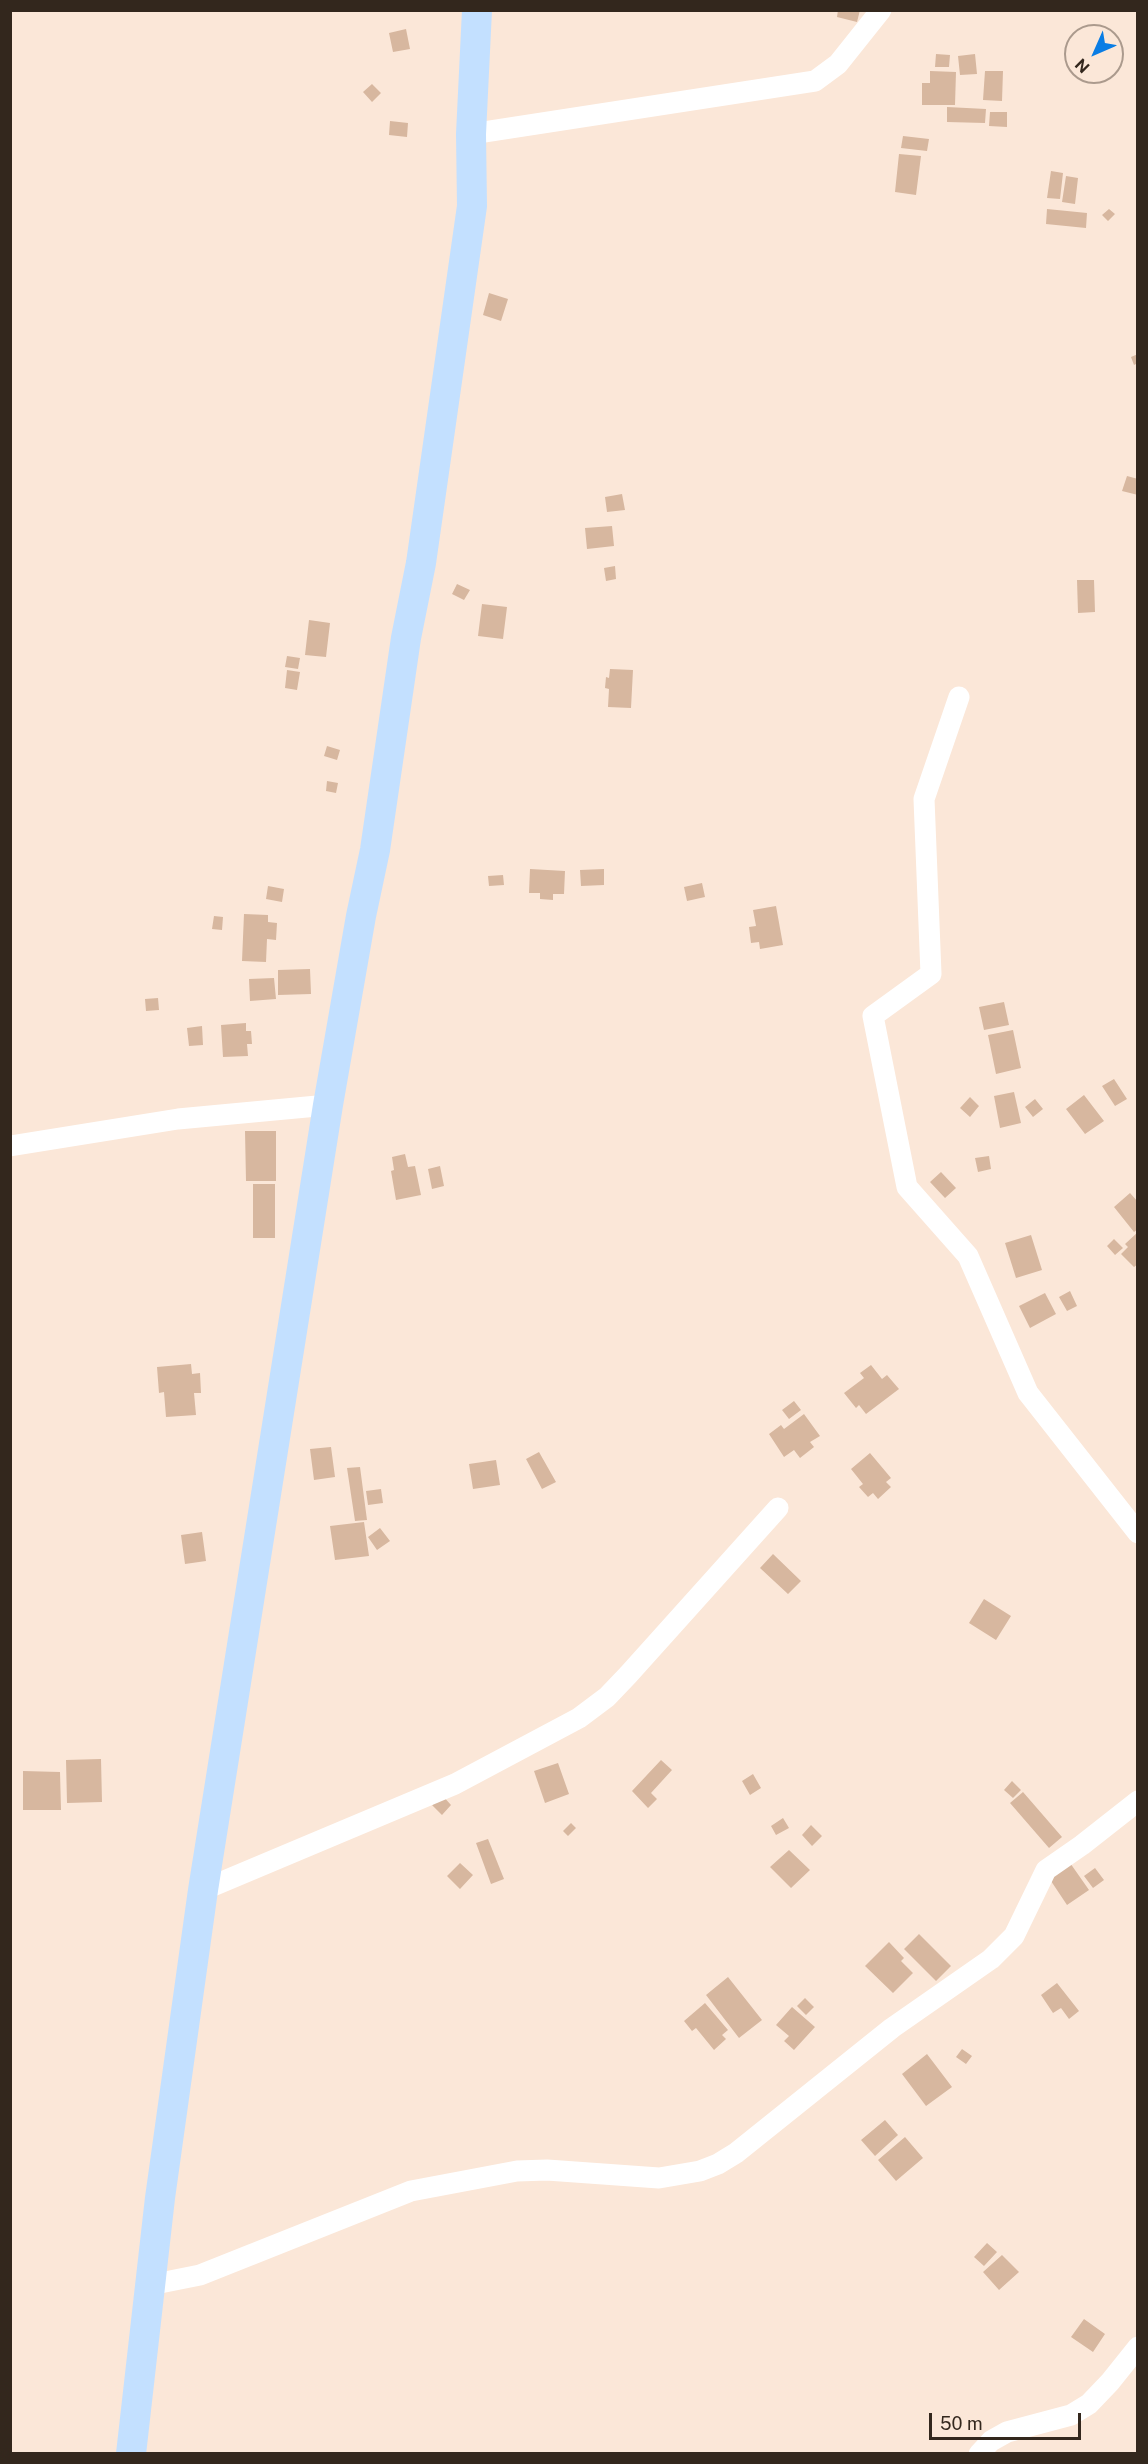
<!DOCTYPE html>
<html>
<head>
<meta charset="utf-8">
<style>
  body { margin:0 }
  #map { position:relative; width:1148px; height:2464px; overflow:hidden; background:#fbe7d8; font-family:"Public Sans",sans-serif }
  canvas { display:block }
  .frame { position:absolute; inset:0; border:12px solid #33271d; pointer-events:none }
  .north { position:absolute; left:1064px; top:24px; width:60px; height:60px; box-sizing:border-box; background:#fbe7d8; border:2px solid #ab9a8d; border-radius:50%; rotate:225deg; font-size:16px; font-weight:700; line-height:24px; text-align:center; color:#33271d }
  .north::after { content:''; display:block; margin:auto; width:21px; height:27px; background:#0a7de4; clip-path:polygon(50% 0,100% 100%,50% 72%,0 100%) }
  .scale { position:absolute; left:929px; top:2413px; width:152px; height:27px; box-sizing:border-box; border:3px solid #33271d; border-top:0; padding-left:8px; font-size:18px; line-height:21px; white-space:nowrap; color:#33271d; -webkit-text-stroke:4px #fbe7d8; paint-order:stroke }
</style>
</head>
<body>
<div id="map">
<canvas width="1148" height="2464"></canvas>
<div class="frame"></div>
<div class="north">N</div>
<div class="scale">50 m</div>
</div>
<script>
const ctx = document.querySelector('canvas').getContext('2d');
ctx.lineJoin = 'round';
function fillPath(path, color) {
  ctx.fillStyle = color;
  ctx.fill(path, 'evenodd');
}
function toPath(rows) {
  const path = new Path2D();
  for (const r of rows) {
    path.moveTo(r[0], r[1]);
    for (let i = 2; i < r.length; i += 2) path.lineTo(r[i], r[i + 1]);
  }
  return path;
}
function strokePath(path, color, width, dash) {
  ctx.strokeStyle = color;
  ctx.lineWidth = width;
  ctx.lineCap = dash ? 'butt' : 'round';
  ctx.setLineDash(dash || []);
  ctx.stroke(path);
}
const building = toPath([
  [838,10,860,10,857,22,837,17],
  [406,29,410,49,393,52,389,33],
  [936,54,950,55,949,67,935,67],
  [975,54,977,74,960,75,958,56],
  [930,71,956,72,955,105,922,105,922,83,930,83],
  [985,71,1003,71,1002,101,983,100],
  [372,84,381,93,372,102,363,92],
  [947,107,986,109,985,123,947,122],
  [990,112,1007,112,1007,127,989,126],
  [390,121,408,123,407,137,389,135],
  [903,136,929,139,927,151,901,148],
  [899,154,921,156,916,195,895,192],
  [1051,171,1063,173,1060,199,1047,198],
  [1066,176,1078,178,1075,204,1062,202],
  [1047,209,1087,213,1086,228,1046,224],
  [1109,209,1115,214,1108,221,1102,215],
  [489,293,508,299,501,321,483,315],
  [1138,354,1138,363,1134,365,1131,357],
  [1127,476,1138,479,1138,495,1122,491],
  [622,494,625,510,607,512,605,497],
  [612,526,614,546,587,549,585,528],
  [615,566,616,579,606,581,604,568],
  [1077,580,1094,580,1095,612,1078,613],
  [457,584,470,590,464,600,452,594],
  [482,604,507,607,503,639,478,636],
  [309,620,330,623,326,657,305,655],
  [287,656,300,658,298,669,285,667],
  [610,669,633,670,631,708,608,707,609,689,605,688,606,677,609,678],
  [287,670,300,672,297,690,285,688],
  [327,746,340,750,337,760,324,756],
  [327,781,338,783,336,793,326,791],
  [530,869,565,871,564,894,553,894,553,900,540,899,540,893,529,893],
  [604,869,604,885,581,886,580,870],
  [503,875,504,885,489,886,488,876],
  [702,883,705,897,687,901,684,887],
  [268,886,284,889,282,902,266,899],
  [776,906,783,945,760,949,759,942,751,943,749,927,756,926,753,910],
  [244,914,268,915,268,922,277,923,276,940,267,939,266,962,242,961],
  [214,916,223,917,222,930,212,929],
  [310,969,311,994,278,995,278,970],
  [274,978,276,999,250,1001,249,979],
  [158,998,159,1010,146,1011,145,999],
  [1004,1002,1009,1025,984,1030,979,1007],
  [246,1023,246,1031,251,1031,252,1044,247,1044,248,1056,223,1057,221,1025],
  [202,1026,203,1045,189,1046,187,1028],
  [1013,1030,1021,1068,996,1074,988,1035],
  [1114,1079,1127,1099,1115,1106,1102,1086],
  [1014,1092,1021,1123,1000,1128,994,1096],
  [1084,1095,1104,1121,1085,1134,1066,1109],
  [970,1097,979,1106,970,1117,960,1108],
  [1035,1099,1043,1109,1033,1117,1025,1107],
  [245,1131,276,1131,276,1181,246,1181],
  [405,1154,408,1167,415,1166,421,1195,396,1200,391,1171,394,1170,392,1157],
  [989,1156,991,1169,978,1172,975,1158],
  [440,1166,444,1186,432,1189,428,1169],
  [941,1172,956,1188,945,1198,930,1182],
  [253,1184,275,1184,275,1238,253,1238],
  [1130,1193,1138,1202,1138,1229,1134,1232,1114,1207],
  [1138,1232,1138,1264,1134,1267,1121,1254,1128,1247,1125,1244],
  [1031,1235,1042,1270,1016,1278,1005,1243],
  [1114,1239,1123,1248,1115,1255,1107,1246],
  [1070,1291,1077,1306,1067,1311,1059,1297],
  [1045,1293,1056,1314,1030,1328,1019,1306],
  [191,1364,192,1374,200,1373,201,1393,194,1393,196,1415,166,1417,164,1392,159,1393,157,1367],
  [871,1365,882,1379,887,1375,899,1389,866,1414,859,1405,856,1408,844,1393,864,1378,860,1373],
  [794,1401,801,1410,789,1419,782,1410],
  [804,1414,820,1436,810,1442,814,1447,800,1458,794,1450,784,1457,769,1434,781,1425,784,1429],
  [331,1447,335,1477,314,1480,310,1449],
  [539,1452,556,1482,542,1489,526,1459],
  [870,1453,891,1478,886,1482,891,1487,878,1499,873,1493,868,1497,859,1487,863,1484,851,1469],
  [496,1460,500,1485,473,1489,469,1464],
  [360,1467,367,1520,355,1521,347,1468],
  [381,1489,383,1503,368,1505,366,1491],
  [364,1522,369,1556,335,1560,330,1526],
  [380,1528,390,1541,377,1550,368,1537],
  [202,1532,206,1561,185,1564,181,1535],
  [773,1554,801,1581,788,1594,760,1568],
  [984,1599,1011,1616,996,1640,969,1623],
  [101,1759,102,1802,67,1803,66,1760],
  [661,1760,672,1770,651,1793,657,1799,648,1808,632,1791],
  [558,1763,569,1794,545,1803,534,1771],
  [23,1771,60,1772,61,1810,23,1810],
  [753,1774,761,1788,750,1795,742,1781],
  [1012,1781,1021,1790,1013,1798,1004,1790],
  [1023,1792,1062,1837,1049,1848,1010,1803],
  [442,1795,451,1805,442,1815,432,1805],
  [783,1818,789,1828,776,1835,771,1826],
  [571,1823,576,1828,568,1836,563,1831],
  [811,1825,822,1836,812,1846,802,1835],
  [488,1839,504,1879,491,1884,476,1843],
  [789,1850,810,1870,791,1888,770,1867],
  [1068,1860,1089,1890,1067,1905,1047,1875],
  [460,1863,473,1875,460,1889,447,1876],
  [1095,1868,1104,1880,1093,1888,1084,1876],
  [919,1934,951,1966,936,1981,904,1949],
  [889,1942,904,1958,901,1961,913,1973,893,1993,865,1966],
  [728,1977,762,2020,739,2038,706,1995],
  [1057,1983,1079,2011,1069,2019,1061,2008,1053,2013,1041,1995],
  [805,1998,814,2007,806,2015,797,2006],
  [705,2003,728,2030,722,2035,726,2039,714,2050,696,2028,692,2031,684,2021],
  [792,2007,815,2027,794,2050,784,2041,789,2036,776,2025],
  [962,2049,972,2056,966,2064,956,2057],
  [927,2054,952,2087,926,2106,902,2074],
  [885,2120,898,2135,875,2156,861,2140],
  [905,2137,923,2158,896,2181,878,2160],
  [987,2243,997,2252,984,2266,974,2257],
  [1002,2255,1019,2272,999,2290,983,2272],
  [1084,2319,1105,2334,1093,2352,1071,2337]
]);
const street = toPath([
  [471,134,815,81,838,64,881,10],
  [959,697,924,799,931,974,873,1016,907,1187,968,1256,1028,1393,1138,1533],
  [10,1146,178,1119,328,1105],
  [203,1890,455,1784,579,1718,607,1697,628,1675,778,1508],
  [150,2285,200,2275,411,2191,517,2171,547,2170,659,2178,700,2171,718,2164,736,2153,892,2028,991,1959,1014,1936,1046,1870,1082,1845,1138,1801],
  [979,2454,991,2441,1007,2432,1071,2415,1089,2404,1110,2382,1138,2347]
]);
const secondary = toPath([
  [131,2454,160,2198,203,1890,328,1105,361,916,375,850,406,638,421,563,472,206,471,134,477,10]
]);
fillPath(building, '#d7b79f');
strokePath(street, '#fff', 21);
strokePath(secondary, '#c3e0ff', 30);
</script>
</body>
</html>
